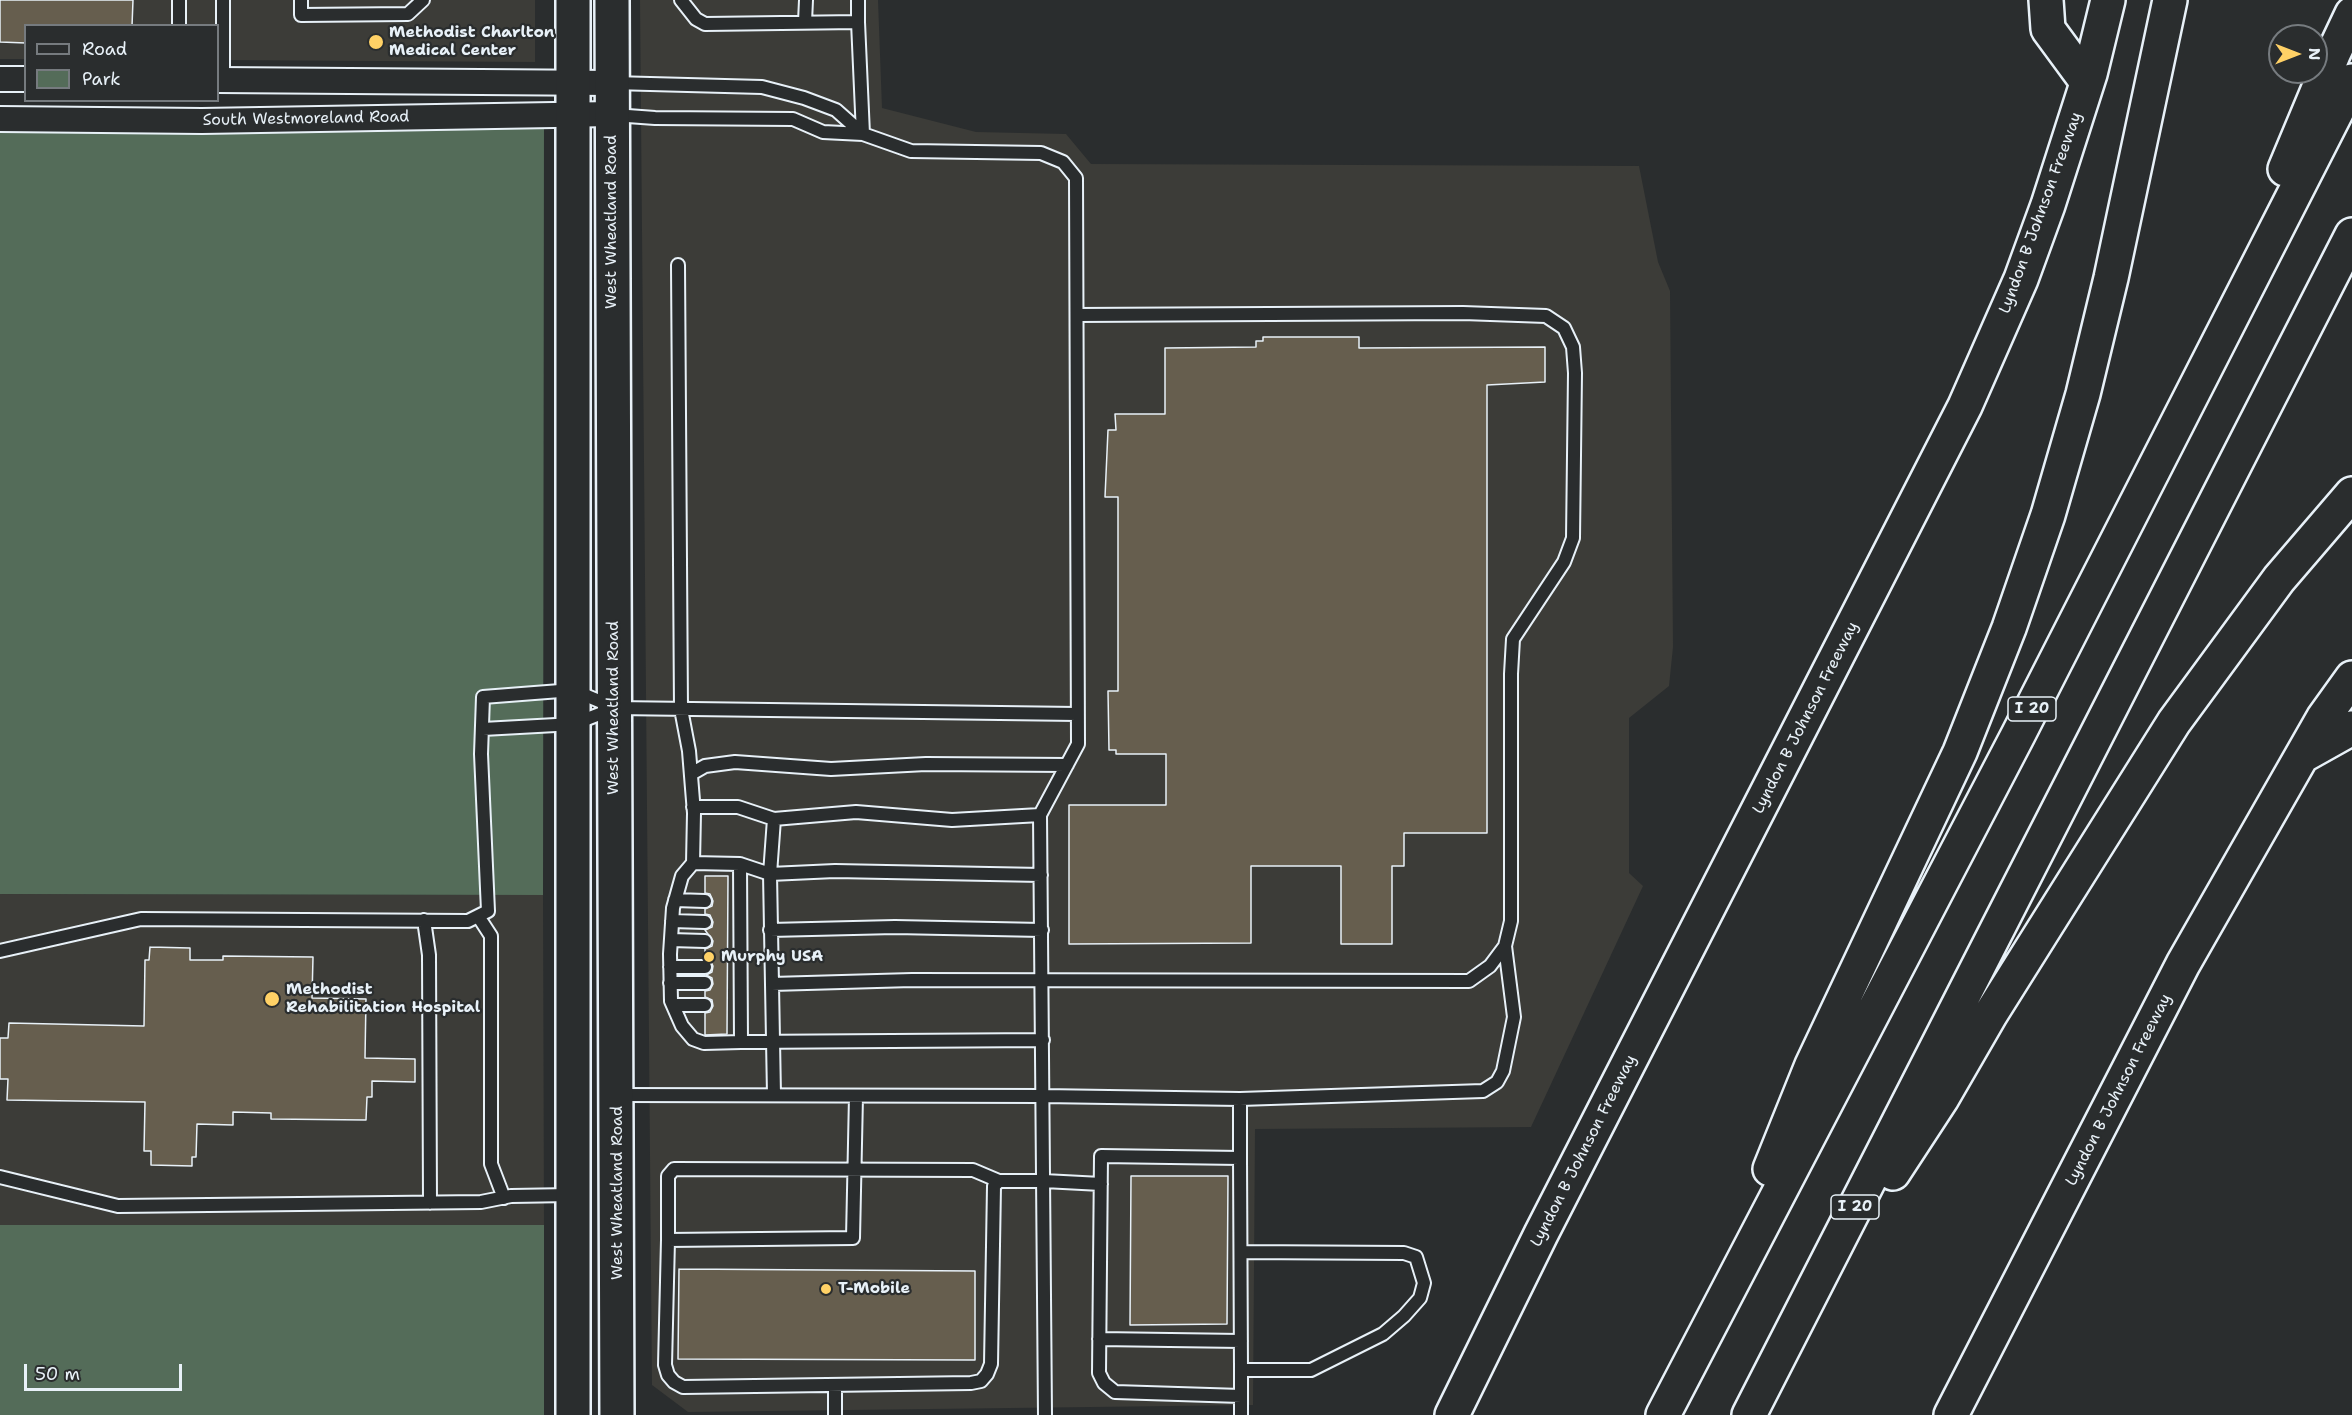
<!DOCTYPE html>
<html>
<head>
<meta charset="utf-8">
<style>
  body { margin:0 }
  #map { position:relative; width:2352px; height:1415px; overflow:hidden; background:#2a2d2e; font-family:"Shantell Sans",sans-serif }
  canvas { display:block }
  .legend { position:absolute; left:24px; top:24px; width:195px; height:78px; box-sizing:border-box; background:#2a2d2e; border:2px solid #767b7f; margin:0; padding:8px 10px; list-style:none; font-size:18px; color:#e8f1f8 }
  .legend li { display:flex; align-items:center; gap:12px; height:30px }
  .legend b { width:30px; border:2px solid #767b7f }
  .north { position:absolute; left:2268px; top:24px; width:60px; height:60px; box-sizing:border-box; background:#2a2d2e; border:2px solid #767b7f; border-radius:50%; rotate:90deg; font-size:16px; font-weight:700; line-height:24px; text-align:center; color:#e8f1f8 }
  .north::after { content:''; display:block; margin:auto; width:21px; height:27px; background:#ffd166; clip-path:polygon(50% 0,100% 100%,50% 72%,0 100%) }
  .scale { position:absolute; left:24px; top:1364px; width:158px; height:27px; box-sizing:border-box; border:3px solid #e8f1f8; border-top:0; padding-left:8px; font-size:18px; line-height:21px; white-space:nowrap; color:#e8f1f8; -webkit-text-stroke:4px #2a2d2e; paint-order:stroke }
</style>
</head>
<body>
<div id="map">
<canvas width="2352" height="1415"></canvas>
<ul class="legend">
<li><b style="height:8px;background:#2a2d2e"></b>Road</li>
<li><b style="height:16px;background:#546c59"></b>Park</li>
</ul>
<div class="north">N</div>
<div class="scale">50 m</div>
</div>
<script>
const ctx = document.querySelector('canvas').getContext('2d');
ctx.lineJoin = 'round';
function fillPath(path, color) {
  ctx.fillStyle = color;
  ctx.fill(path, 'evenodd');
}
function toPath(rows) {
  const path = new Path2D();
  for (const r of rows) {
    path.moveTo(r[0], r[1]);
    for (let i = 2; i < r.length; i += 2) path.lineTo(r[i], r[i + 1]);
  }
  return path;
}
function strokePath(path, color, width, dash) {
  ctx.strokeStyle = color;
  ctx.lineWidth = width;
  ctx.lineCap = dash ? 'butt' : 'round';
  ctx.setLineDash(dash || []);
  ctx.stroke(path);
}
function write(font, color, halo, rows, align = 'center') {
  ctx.font = font + ' "Shantell Sans",sans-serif';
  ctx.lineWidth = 4.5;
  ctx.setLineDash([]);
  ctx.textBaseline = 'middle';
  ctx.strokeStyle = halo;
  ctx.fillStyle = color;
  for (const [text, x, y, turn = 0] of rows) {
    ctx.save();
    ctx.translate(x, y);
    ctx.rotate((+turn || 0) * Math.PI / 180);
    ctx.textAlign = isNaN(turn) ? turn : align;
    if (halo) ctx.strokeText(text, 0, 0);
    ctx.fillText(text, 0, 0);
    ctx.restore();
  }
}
const built = toPath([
  [0,0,535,0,535,62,218,60,218,26,26,26,25,59,0,59],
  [640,0,878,0,882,108,976,132,1066,134,1091,164,1639,166,1658,262,1670,291,1673,647,1669,686,1629,718,1629,873,1643,886,1531,1127,1255,1129,1253,1405,688,1412,652,1385],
  [0,894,543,895,544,1225,0,1225]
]);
const green = toPath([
  [544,115,543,895,0,894,0,116],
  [0,1225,544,1225,544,1415,0,1415]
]);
const building = toPath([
  [0,0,133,0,132,26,26,26,26,43,0,42,0,0],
  [1263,337,1359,337,1359,348,1545,347,1545,382,1487,385,1487,833,1404,833,1404,866,1392,866,1392,944,1341,944,1341,866,1251,866,1251,943,1069,944,1069,805,1166,805,1166,754,1116,754,1116,750,1109,750,1108,691,1118,691,1118,497,1105,497,1108,430,1116,430,1115,414,1165,414,1165,348,1256,347,1256,341,1263,341,1263,337],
  [705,876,728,876,727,1034,705,1035,705,1013,710,1012,713,1006,712,1000,705,997,705,991,710,990,713,984,712,978,706,975,712,972,713,966,710,960,705,959,705,949,712,946,713,941,705,930,712,927,713,922,710,915,705,914,705,909,712,906,713,901,710,894,705,893,705,876],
  [150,947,190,948,190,960,223,960,223,956,313,957,312,998,366,999,365,1058,415,1059,415,1082,372,1081,372,1097,367,1097,366,1120,271,1119,271,1113,233,1112,233,1125,197,1124,196,1157,192,1157,192,1166,151,1165,151,1151,144,1151,145,1102,7,1100,8,1079,0,1079,0,1038,8,1038,9,1023,144,1026,145,960,149,960,150,947],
  [1131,1176,1228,1176,1227,1324,1130,1325,1131,1176],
  [679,1269,975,1271,975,1360,678,1359,679,1269]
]);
const lane = toPath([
  [223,0,223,80],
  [301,0,301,15,408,14,423,0],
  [681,0,696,19,705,24,858,22,863,134],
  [805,22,806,0],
  [858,22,858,0],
  [179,26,179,0],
  [613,83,762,87,804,98,836,110,863,134],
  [614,115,655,118,793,119,823,132,863,134,911,151,1041,153,1063,162,1076,178,1078,744,1040,815,1045,1415],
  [678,265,681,709,689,751,694,813,693,863,740,864,770,874,774,1095],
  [483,729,574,724,615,708,1077,714],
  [691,774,705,766,735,762,831,769,926,764,1067,765],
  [693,807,738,807,774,819,856,812,952,820,1040,815],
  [774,819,770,874,835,871,1041,875],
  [693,863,682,876,673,908,670,954,671,1001,682,1026,693,1039,704,1043,741,1042],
  [740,864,741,1042,1043,1040],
  [675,900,705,901],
  [478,916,491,936,491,1164,504,1198],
  [424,920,429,955,430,1203],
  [672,921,705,922],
  [770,930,895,927,1042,930],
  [671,940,705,941],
  [0,951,141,919,468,921,488,911,481,754,483,697,573,690,611,706],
  [670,967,705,967],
  [670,983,705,983],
  [772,984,912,980,1469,981,1490,966,1505,946,1511,921,1511,674,1513,639,1564,562,1573,538,1575,373,1573,347,1564,328,1546,316,1463,313,1077,315],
  [673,1005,705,1005],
  [618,1095,1043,1096,1240,1099,1240,1158],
  [856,1096,853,1238,668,1240,665,1365,668,1375,674,1382,683,1387,971,1383,981,1381,987,1374,991,1364,994,1186,999,1181],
  [1240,1099,1483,1091,1497,1082,1503,1071,1514,1017,1505,946],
  [0,1177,118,1206,481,1202,511,1196,571,1195],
  [668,1240,668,1176,674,1169,973,1170,999,1181,1044,1181,1101,1184],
  [1241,1252,1404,1253,1416,1257,1424,1283,1420,1298,1404,1316,1383,1334,1311,1370,1241,1370],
  [1099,1339,1241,1341],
  [1241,1396,1115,1392,1104,1383,1099,1373,1101,1156,1240,1158,1241,1370,1241,1415],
  [835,1415,835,1385]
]);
const street = toPath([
  [0,79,26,79],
  [218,80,612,83],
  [0,119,202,121,612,114]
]);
const secondary = toPath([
  [573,0,573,1415],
  [612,0,617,1415],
  [2046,0,2048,29,2087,82],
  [2302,756,2352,728],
  [1452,1415,1541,1234,1965,406,2021,279,2048,205,2090,74,2108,0],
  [1951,1415,2183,964,2324,717,2352,678]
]);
const highway = toPath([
  [2285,169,2334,52,2352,14],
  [1770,1169,1812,1065,1960,752,2009,628,2048,515,2083,394,2111,278,2170,0],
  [1893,1173,1942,1098,1990,1015,2174,722,2279,579,2352,494],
  [1663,1415,2018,735,2352,81],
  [1749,1415,2352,235]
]);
const markers = [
  [376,42,8,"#ffd166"],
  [709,957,6,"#ffd166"],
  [272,999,8,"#ffd166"],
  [826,1289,6,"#ffd166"]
];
const shields = [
  [2032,709,48],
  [1855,1207,48]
];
const shieldNames = [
  ["I 20",2032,709],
  ["I 20",1855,1207]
];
const poiNames = [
  ["Methodist Charlton",389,33],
  ["Medical Center",389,51],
  ["Murphy USA",721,957],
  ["Methodist",286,990],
  ["Rehabilitation Hospital",286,1008],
  ["T-Mobile",838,1289]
];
const streetNames = [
  ["South Westmoreland Road",306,119,-1],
  ["Lyndon B Johnson Freeway",2041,213,-70],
  ["West Wheatland Road",612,222,-90],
  ["West Wheatland Road",614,708,-90],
  ["Lyndon B Johnson Freeway",1806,718,-63],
  ["Lyndon B Johnson Freeway",2119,1090,-63],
  ["Lyndon B Johnson Freeway",1584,1151,-63],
  ["West Wheatland Road",618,1193,-90]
];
fillPath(built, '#3c3c38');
fillPath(green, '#546c59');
fillPath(building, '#665e4e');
strokePath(building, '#e8f1f8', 1.5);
strokePath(lane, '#e8f1f8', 16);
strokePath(street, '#e8f1f8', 28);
strokePath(secondary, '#e8f1f8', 38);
strokePath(highway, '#e8f1f8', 38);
strokePath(lane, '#2a2d2e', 12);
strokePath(street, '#2a2d2e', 24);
strokePath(secondary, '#2a2d2e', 33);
strokePath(highway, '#2a2d2e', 33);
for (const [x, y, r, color] of markers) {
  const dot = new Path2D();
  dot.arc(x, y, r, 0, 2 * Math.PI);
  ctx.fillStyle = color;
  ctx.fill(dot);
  strokePath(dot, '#2a2d2e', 2);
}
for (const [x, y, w] of shields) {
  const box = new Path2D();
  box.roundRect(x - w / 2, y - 12, w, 24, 4.5);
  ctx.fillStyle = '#2a2d2e';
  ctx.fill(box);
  strokePath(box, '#e8f1f8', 1.5);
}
write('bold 15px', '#e8f1f8', null, shieldNames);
write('bold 16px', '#e8f1f8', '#2a2d2e', poiNames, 'left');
write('16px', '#e8f1f8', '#2a2d2e', streetNames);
</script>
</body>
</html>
